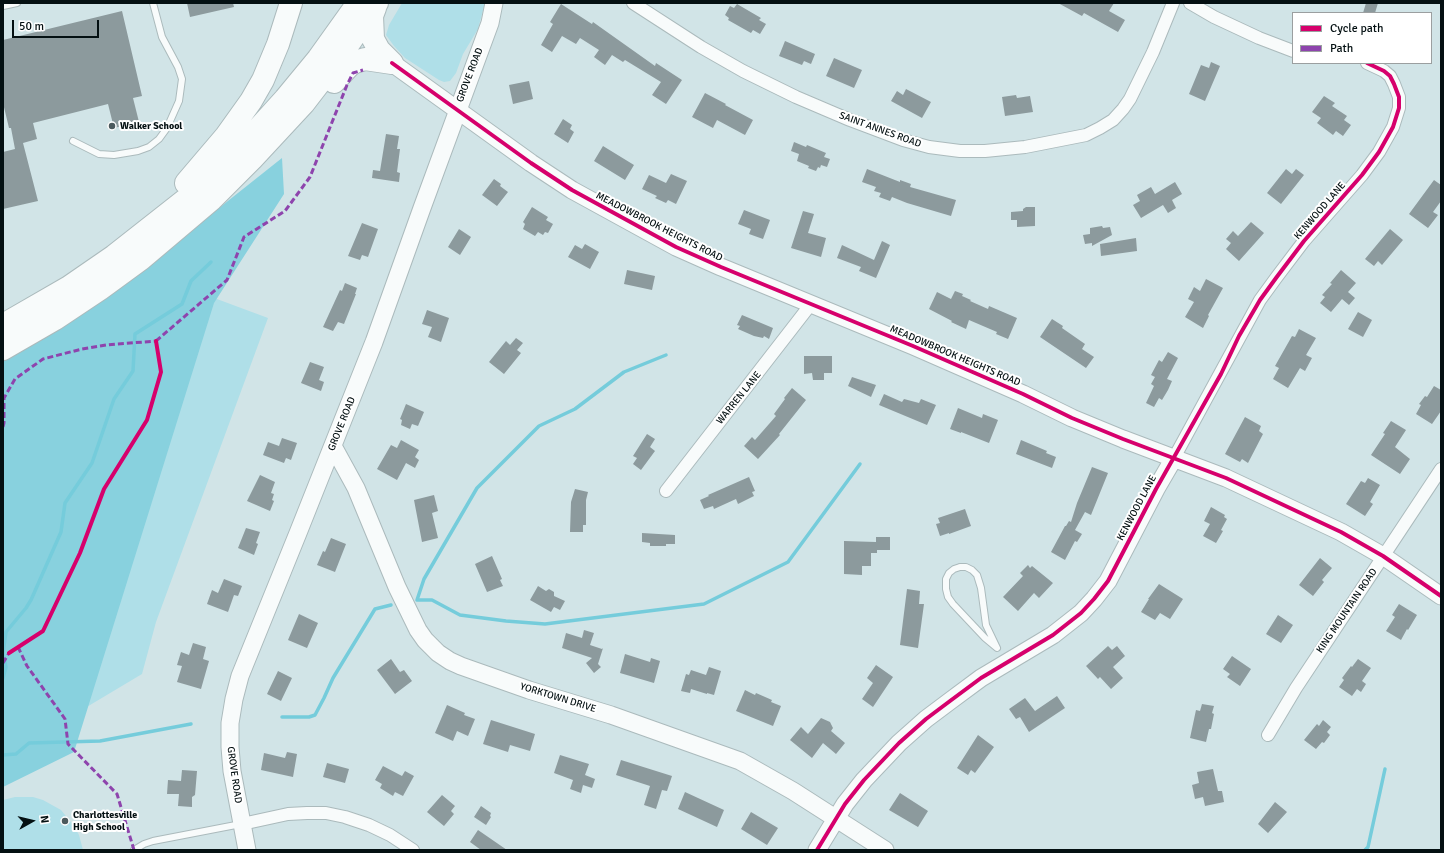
<!DOCTYPE html>
<html>
<head>
<meta charset="utf-8">
<style>
  body { margin:0 }
  #map { position:relative; width:1444px; height:853px; overflow:hidden; background:#d1e4e7; font-family:Signika,sans-serif }
  canvas { display:block }
  .frame { position:absolute; inset:0; border:4px solid #041012; pointer-events:none }
  .legend { position:absolute; left:1292px; top:12px; width:140px; height:52px; box-sizing:border-box; background:#fff; border:1px solid #9b9fa0; margin:0; padding:5px 7px; list-style:none; font-size:12px; color:#041012 }
  .legend li { display:flex; align-items:center; gap:8px; height:20px }
  .legend b { width:20px; border:1px solid #9b9fa0 }
  .north { position:absolute; left:12px; top:801px; width:40px; height:40px; -webkit-text-stroke:3px #fff; paint-order:stroke; rotate:82deg; font-size:11px; font-weight:700; line-height:16px; text-align:center; color:#041012 }
  .north::after { content:''; display:block; margin:auto; width:14px; height:18px; background:#041012; clip-path:polygon(50% 0,100% 100%,50% 72%,0 100%) }
  .scale { position:absolute; left:12px; top:20px; width:87px; height:18px; box-sizing:border-box; border:2px solid #041012; border-top:0; padding-left:5px; font-size:12px; line-height:14px; white-space:nowrap; color:#041012; -webkit-text-stroke:3px #fff; paint-order:stroke }
</style>
</head>
<body>
<div id="map">
<canvas width="1444" height="853"></canvas>
<div class="frame"></div>
<ul class="legend">
<li><b style="height:5px;background:#d6006c"></b>Cycle path</li>
<li><b style="height:5px;background:#8e44ad"></b>Path</li>
</ul>
<div class="north">N</div>
<div class="scale">50 m</div>
</div>
<script>
const ctx = document.querySelector('canvas').getContext('2d');
ctx.lineJoin = 'round';
function fillPath(path, color) {
  ctx.fillStyle = color;
  ctx.fill(path, 'evenodd');
}
function toPath(rows) {
  const path = new Path2D();
  for (const r of rows) {
    path.moveTo(r[0], r[1]);
    for (let i = 2; i < r.length; i += 2) path.lineTo(r[i], r[i + 1]);
  }
  return path;
}
function strokePath(path, color, width, dash) {
  ctx.strokeStyle = color;
  ctx.lineWidth = width;
  ctx.lineCap = dash ? 'butt' : 'round';
  ctx.setLineDash(dash || []);
  ctx.stroke(path);
}
function write(font, color, halo, rows, align = 'center') {
  ctx.font = font + ' Signika,sans-serif';
  ctx.lineWidth = 4;
  ctx.setLineDash([]);
  ctx.textBaseline = 'middle';
  ctx.strokeStyle = halo;
  ctx.fillStyle = color;
  for (const [text, x, y, turn = 0] of rows) {
    ctx.save();
    ctx.translate(x, y);
    ctx.rotate((+turn || 0) * Math.PI / 180);
    ctx.textAlign = isNaN(turn) ? turn : align;
    if (halo) ctx.strokeText(text, 0, 0);
    ctx.fillText(text, 0, 0);
    ctx.restore();
  }
}
const green = toPath([
  [402,3,485,3,478,29,463,54,456,73,450,81,444,82,439,80,405,58,394,46,386,35,389,25],
  [198,292,268,318,156,622,142,674,3,757],
  [15,797,33,797,43,800,61,810,74,826,79,835,83,850,3,850,3,800]
]);
const forest = toPath([
  [282,158,284,194,214,303,74,752,3,787,3,346,136,274]
]);
const stream = toPath([
  [666,355,624,372,575,409,539,426,477,488,424,579,417,600,432,600,460,615,506,621,545,624,704,604,788,562,860,464],
  [3,678,6,667,3,653,6,632,26,608,31,600,61,532,65,503,92,463,114,399,133,371,135,334,182,304,191,281,211,262],
  [282,717,309,717,315,715,324,698,333,678,375,609,391,605],
  [3,755,16,754,29,743,100,741,191,724],
  [1365,850,1368,847,1385,769]
]);
const building = toPath([
  [187,3,233,3,234,7,190,17],
  [1058,3,1114,3,1109,11,1125,20,1118,32,1084,13,1082,16],
  [1366,3,1378,3,1375,13,1363,13],
  [561,4,592,24,593,22,600,27,655,66,656,63,682,80,666,104,652,95,661,82,625,60,623,62,612,55,605,65,594,57,599,50,580,38,576,44,562,36,552,52,541,45,553,24,550,22],
  [737,4,761,18,759,20,766,24,760,34,753,30,751,33,728,20,729,18,725,15,730,6,734,8],
  [122,11,142,96,133,98,139,122,114,128,108,104,33,123,37,139,23,143,38,201,3,209,3,152,15,149,11,128,9,128,3,103,3,40],
  [785,41,815,54,811,64,804,61,802,65,779,56],
  [834,58,862,70,854,88,826,76],
  [1211,62,1220,66,1205,101,1189,94,1201,65,1209,68],
  [529,81,533,99,513,104,509,85],
  [906,89,931,102,922,118,891,101,897,91,903,95],
  [705,93,726,104,725,105,753,120,745,135,717,120,713,128,692,117],
  [1016,95,1017,98,1030,96,1033,112,1005,116,1002,97],
  [1324,96,1335,103,1332,106,1347,116,1344,120,1351,125,1343,136,1336,131,1333,135,1317,123,1321,118,1312,112],
  [563,119,572,125,570,129,574,132,568,143,554,134],
  [386,134,399,136,397,149,400,149,397,172,400,173,399,182,372,178,373,170,380,171],
  [794,142,806,147,807,145,826,153,824,157,830,159,827,167,821,165,820,168,818,167,816,171,808,168,809,166,797,161,799,154,791,151],
  [603,146,634,165,625,180,594,161],
  [867,169,900,182,900,180,911,184,910,187,956,200,951,216,907,203,892,197,890,201,879,197,881,193,874,191,876,187,862,182],
  [1286,169,1292,174,1296,169,1304,175,1281,204,1267,193],
  [671,174,687,181,676,204,668,200,666,203,655,198,657,196,642,189,649,175,666,183],
  [494,179,501,184,500,186,508,192,497,206,482,195],
  [1434,180,1441,185,1441,201,1433,212,1438,215,1428,228,1409,214],
  [1175,182,1182,194,1172,200,1176,208,1168,213,1163,205,1141,218,1133,205,1140,201,1137,195,1151,187,1155,194],
  [532,207,548,217,546,220,553,224,548,233,545,232,543,235,538,232,535,236,523,229,525,224,523,222],
  [1026,207,1035,207,1035,226,1017,227,1017,220,1011,220,1011,212,1023,211,1023,209],
  [744,210,770,220,763,239,749,234,751,229,738,224],
  [803,211,814,214,808,233,826,238,821,257,791,248],
  [1251,222,1264,233,1239,261,1226,249,1231,243,1226,239,1233,231,1238,236],
  [362,223,378,229,368,257,362,255,360,260,348,256],
  [1102,226,1103,228,1110,227,1112,235,1092,246,1092,243,1085,244,1083,235,1090,234,1090,228],
  [459,229,471,237,460,255,448,247],
  [1390,229,1403,240,1382,265,1378,261,1374,266,1365,259],
  [1136,238,1137,251,1101,256,1100,244],
  [882,241,890,245,876,278,859,271,861,267,837,258,842,245,874,260],
  [585,244,599,252,590,269,568,257,575,245,582,249],
  [627,270,655,276,652,290,624,284],
  [1341,270,1356,283,1348,292,1355,298,1349,305,1342,299,1331,312,1320,303,1325,297,1322,295,1332,284,1330,283],
  [1206,279,1223,288,1208,315,1209,316,1203,328,1185,317,1194,302,1188,299,1194,287,1200,291],
  [345,283,357,288,355,294,356,294,344,324,338,322,333,331,323,327,340,290,342,291],
  [955,291,963,294,962,296,971,300,970,301,988,309,989,306,1017,318,1008,339,996,334,997,332,969,320,966,329,951,322,952,321,929,309,937,292,951,299],
  [427,310,449,318,441,342,428,337,432,327,422,324],
  [1358,312,1372,320,1363,337,1348,329],
  [742,315,773,328,769,339,764,336,763,338,754,336,738,329,740,326,737,325],
  [1052,319,1063,326,1062,328,1085,344,1082,349,1094,357,1086,368,1040,337],
  [1299,329,1316,338,1306,355,1312,358,1305,371,1300,368,1288,388,1273,379,1279,368,1275,366,1292,336,1295,337],
  [516,338,523,343,517,350,521,353,504,374,489,362,506,341,510,345],
  [1168,352,1178,358,1167,379,1172,381,1168,390,1162,400,1159,398,1154,407,1146,403,1154,386,1151,384,1155,377,1151,375,1159,360,1162,362],
  [804,356,832,356,832,373,824,373,824,380,813,380,812,373,804,374],
  [310,362,324,367,319,380,324,382,321,391,301,383],
  [852,377,876,385,871,397,848,386],
  [1434,386,1441,390,1441,411,1432,424,1416,414,1421,405,1419,404,1425,396,1427,397],
  [792,388,806,400,779,434,780,435,758,459,744,446,752,437,755,440,776,416,774,414,785,399,784,398],
  [884,394,902,402,904,399,919,403,921,399,936,405,927,425,879,405],
  [406,404,424,412,418,426,412,424,410,429,401,425,402,420,400,419],
  [958,408,982,418,983,414,998,420,989,443,961,432,961,433,950,429],
  [1245,417,1261,426,1259,431,1263,434,1248,463,1242,459,1240,462,1225,454],
  [1391,421,1406,430,1395,447,1410,459,1400,474,1371,455,1385,434,1383,433],
  [647,434,655,439,650,447,655,451,641,470,633,464,637,458,633,456],
  [282,438,297,443,291,460,286,458,284,463,263,455,268,442,279,446],
  [401,440,419,450,415,457,419,460,415,468,406,463,397,480,377,469,391,445,397,448],
  [1021,440,1047,451,1046,453,1056,457,1052,468,1016,454],
  [1092,467,1108,473,1091,515,1085,512,1075,530,1082,534,1077,542,1075,541,1065,560,1051,552,1065,526,1066,526,1069,521,1071,522,1077,503],
  [260,475,275,482,271,493,274,494,272,500,274,501,270,511,247,501],
  [749,477,755,491,752,492,754,496,738,504,736,499,714,509,713,506,704,509,700,500,709,496,708,495],
  [1368,478,1380,485,1370,502,1373,504,1365,516,1346,504,1361,481,1365,483],
  [575,489,588,492,586,500,586,525,583,525,583,532,570,532,571,502],
  [434,495,438,511,432,513,438,538,422,542,414,500],
  [1211,507,1225,515,1224,517,1227,519,1221,530,1223,531,1216,543,1203,536,1210,524,1204,521],
  [965,509,971,526,949,534,949,533,940,536,936,524,940,523,938,518],
  [246,528,260,532,256,543,258,544,254,555,238,548],
  [642,533,675,535,675,544,666,544,666,546,650,546,650,543,642,542],
  [876,537,890,537,890,550,877,550,877,553,871,553,871,566,862,566,862,575,844,574,844,541,876,542],
  [331,538,346,544,335,572,317,565,323,551,325,552],
  [492,556,502,579,500,580,503,586,487,592,475,564],
  [1320,558,1332,568,1322,580,1324,582,1313,596,1299,585],
  [1028,565,1030,568,1032,566,1053,583,1039,598,1034,593,1018,611,1003,597,1023,576,1020,573],
  [224,579,242,586,238,596,234,595,228,612,207,604,212,590,218,593],
  [1159,584,1183,599,1170,619,1160,613,1155,620,1141,612,1149,599,1148,599],
  [538,586,546,591,549,589,554,592,554,596,565,601,560,610,554,607,551,612,530,600],
  [907,589,920,591,919,604,924,604,918,648,900,645],
  [1399,604,1417,615,1408,630,1407,629,1401,640,1386,631,1395,617,1392,615],
  [299,614,318,623,307,648,288,640],
  [1278,615,1293,625,1281,643,1266,634],
  [584,630,594,633,590,645,602,649,603,648,598,664,601,667,594,673,586,663,592,658,562,648,566,633,582,638],
  [193,643,206,647,203,659,209,661,201,689,177,682,182,666,177,665,181,652,189,655],
  [1108,646,1112,650,1117,646,1125,656,1113,667,1123,678,1111,689,1100,677,1098,679,1086,666],
  [625,654,650,662,651,658,660,661,654,683,620,673],
  [1232,656,1251,669,1240,686,1227,677,1230,674,1223,669],
  [391,659,400,672,404,670,412,681,395,694,377,670],
  [1358,659,1371,668,1362,681,1366,684,1361,692,1357,689,1352,696,1339,687,1344,680,1342,678,1351,666,1352,667],
  [876,665,893,677,873,707,862,699,873,683,867,678],
  [709,667,721,671,714,695,707,693,707,694,691,689,690,693,681,691,686,674,689,675,691,670,706,675],
  [278,671,292,678,281,701,267,694],
  [745,690,755,695,756,693,772,700,771,702,781,706,773,726,736,711],
  [1057,696,1065,708,1029,732,1020,717,1016,719,1009,709,1025,698,1035,711],
  [1202,704,1214,706,1212,713,1214,714,1211,729,1209,729,1206,742,1190,738,1196,710,1200,711],
  [447,705,465,713,464,715,475,719,468,736,457,731,453,741,435,733],
  [821,718,830,722,833,728,831,731,845,743,836,754,823,743,812,758,790,740,801,727,808,734],
  [491,720,535,734,530,751,510,745,508,752,483,744],
  [1323,720,1331,727,1327,732,1330,735,1324,743,1322,742,1316,749,1304,740,1317,724,1319,726],
  [978,735,994,747,975,773,971,770,968,775,957,768],
  [287,752,297,754,293,777,261,770,264,753,285,758],
  [560,755,589,764,585,775,595,779,592,788,583,785,581,793,570,789,573,780,554,773],
  [621,760,672,776,667,791,662,790,656,809,644,805,650,786,616,775],
  [327,763,349,769,345,783,323,777],
  [383,766,402,776,405,771,414,776,403,796,395,792,393,796,380,788,382,784,375,780],
  [1213,769,1218,791,1222,791,1224,802,1205,806,1203,797,1195,799,1192,785,1199,783,1197,772],
  [182,770,197,771,195,795,192,797,192,807,178,806,179,794,167,794,168,780,181,781],
  [685,792,724,810,717,827,678,809],
  [900,793,928,811,918,827,889,810],
  [442,795,455,806,451,811,454,814,444,826,427,812],
  [1275,802,1287,812,1268,833,1258,824],
  [481,806,491,813,490,816,491,817,486,825,474,817],
  [751,812,778,828,767,845,741,829],
  [478,830,507,850,481,850,470,842]
]);
const lane = toPath([
  [3,6,17,3],
  [73,141,99,154,114,155,138,151,149,147,159,139,167,128,179,101,182,79,178,67,162,37,153,3],
  [960,567,966,567,972,570,977,575,981,588,986,625,997,648,985,638,953,604,948,597,946,589,946,579,949,573,954,569,960,567],
  [134,850,144,844,153,841,241,824]
]);
const street = toPath([
  [633,3,701,47,743,71,796,97,850,120,903,140,929,147,960,151,985,151,1025,147,1086,135,1100,128,1113,120,1123,109,1130,99,1153,52,1173,3],
  [1190,3,1214,17,1259,38,1293,51],
  [1174,458,1260,300,1276,278,1304,241,1362,175,1379,152,1393,127,1399,108,1399,97,1394,84,1390,76,1384,71,1367,63],
  [666,491,811,304],
  [1268,735,1296,688,1441,469],
  [242,824,288,814,307,813,326,813,345,817,369,825,390,835,413,850]
]);
const secondary = toPath([
  [392,63,531,163,572,190,676,247,721,267,913,346,1023,394,1072,418,1123,439,1226,478,1341,532,1383,556,1441,596],
  [333,446,356,488,397,587,418,630,425,640,438,653,450,661,461,666,529,690,611,715,740,761,793,791,885,850],
  [247,850,232,771,230,747,230,723,234,699,240,676,298,533,374,342,422,208,490,23,494,3],
  [817,850,845,804,864,780,899,743,926,719,950,701,981,678,1053,635,1081,613,1094,599,1108,581,1156,489,1174,458]
]);
const highway = toPath([
  [375,8,372,16,373,39,379,50,392,63],
  [334,82,350,65,355,62,365,59,392,63],
  [186,183,226,136,251,101,263,80,278,44,291,3],
  [3,325,69,287,114,256,189,197,247,141,285,99,318,59,358,3],
  [3,349,55,319,100,289,141,259,212,199,252,159,304,103,341,55,377,3]
]);
const quiet = toPath([
  [156,341,227,280,244,237,285,211,310,177,347,85,353,73,363,70],
  [3,427,4,423,4,398,15,379,43,359,82,349,106,345,156,341],
  [18,647,27,666,65,719,68,744,117,794,134,850],
  [3,663,9,653,11,652]
]);
const cycleway = toPath([
  [392,63,531,163,572,190,676,247,721,267,913,346,1023,394,1072,418,1123,439,1226,478,1341,532,1383,556,1441,596],
  [9,653,43,631,80,553,104,489,147,420,161,372,156,341],
  [817,850,845,804,864,780,899,743,926,719,950,701,981,678,1053,635,1081,613,1094,599,1108,581,1156,489,1221,374,1239,336,1260,300,1276,278,1304,241,1362,175,1379,152,1393,127,1399,108,1399,97,1394,84,1390,76,1384,71,1367,63]
]);
const markers = [
  [112,126,4,"#4c5a5d"],
  [65,821,4,"#4c5a5d"]
];
const streetNames = [
  ["GROVE ROAD",470,75,-69],
  ["SAINT ANNES ROAD",880,130,20],
  ["KENWOOD LANE",1320,211,-49],
  ["MEADOWBROOK HEIGHTS ROAD",659,227,27],
  ["MEADOWBROOK HEIGHTS ROAD",955,356,23],
  ["WARREN LANE",739,398,-51],
  ["GROVE ROAD",342,424,-68],
  ["KENWOOD LANE",1137,508,-62],
  ["KING MOUNTAIN ROAD",1347,611,-56],
  ["YORKTOWN DRIVE",558,698,17],
  ["GROVE ROAD",234,775,82]
];
const poiNames = [
  ["Walker School",120,126],
  ["Charlottesville",73,815],
  ["High School",73,827]
];
fillPath(green, '#afdfe8');
fillPath(forest, '#88d1de');
strokePath(stream, '#75ccdb', 3.5);
fillPath(building, '#8c9a9d');
strokePath(lane, '#abbabc', 8);
strokePath(street, '#abbabc', 14);
strokePath(secondary, '#abbabc', 19);
strokePath(highway, '#abbabc', 24);
strokePath(lane, '#f8fbfb', 6);
strokePath(street, '#f8fbfb', 12);
strokePath(secondary, '#f8fbfb', 17);
strokePath(highway, '#f8fbfb', 22);
strokePath(quiet, '#8e44ad', 3, [6, 3]);
strokePath(cycleway, '#d6006c', 4);
for (const [x, y, r, color] of markers) {
  const dot = new Path2D();
  dot.arc(x, y, r, 0, 2 * Math.PI);
  ctx.fillStyle = color;
  ctx.fill(dot);
  strokePath(dot, '#fff', 1.5);
}
write('10px', '#041012', '#fff', streetNames);
write('bold 10px', '#041012', '#fff', poiNames, 'left');
</script>
</body>
</html>
